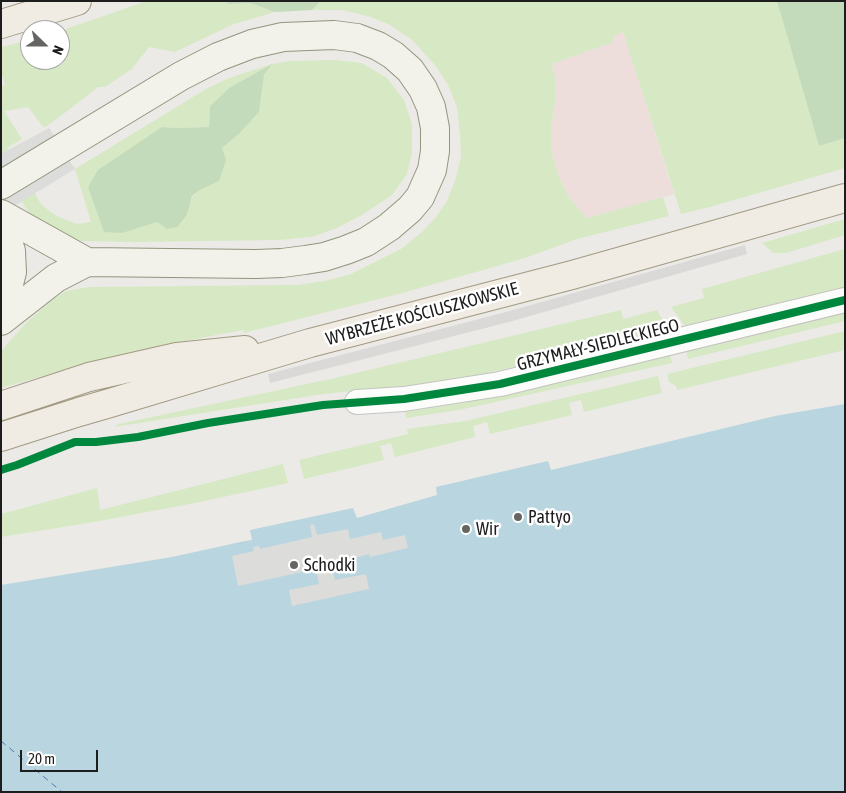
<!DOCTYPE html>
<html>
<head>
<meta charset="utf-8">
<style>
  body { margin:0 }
  #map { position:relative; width:846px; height:793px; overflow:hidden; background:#ebeae6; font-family:"Asap Condensed",sans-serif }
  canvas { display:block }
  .frame { position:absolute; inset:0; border:2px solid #1d1d1d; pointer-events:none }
  .north { position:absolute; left:20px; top:20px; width:50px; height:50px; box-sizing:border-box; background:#fff; border:1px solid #a5a5a5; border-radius:50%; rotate:112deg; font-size:14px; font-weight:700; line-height:20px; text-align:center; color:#1d1d1d }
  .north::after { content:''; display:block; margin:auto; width:18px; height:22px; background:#656563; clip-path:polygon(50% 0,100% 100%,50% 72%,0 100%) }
  .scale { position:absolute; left:20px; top:750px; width:78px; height:22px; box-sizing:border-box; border:2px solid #1d1d1d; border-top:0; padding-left:6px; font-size:15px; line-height:18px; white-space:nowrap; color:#1d1d1d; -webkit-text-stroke:4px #fff; paint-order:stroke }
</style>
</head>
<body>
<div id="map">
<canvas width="846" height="793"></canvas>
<div class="frame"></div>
<div class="north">N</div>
<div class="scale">20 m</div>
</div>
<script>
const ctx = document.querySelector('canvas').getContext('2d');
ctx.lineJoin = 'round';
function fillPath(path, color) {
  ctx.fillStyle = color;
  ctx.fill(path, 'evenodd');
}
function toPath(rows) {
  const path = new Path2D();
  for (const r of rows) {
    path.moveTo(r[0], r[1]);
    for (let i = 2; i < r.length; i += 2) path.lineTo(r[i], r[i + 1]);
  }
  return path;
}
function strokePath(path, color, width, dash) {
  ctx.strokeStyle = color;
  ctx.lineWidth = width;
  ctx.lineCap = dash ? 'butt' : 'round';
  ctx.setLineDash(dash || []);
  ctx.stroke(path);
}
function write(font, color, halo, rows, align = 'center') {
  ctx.font = font + ' "Asap Condensed",sans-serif';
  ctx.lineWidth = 5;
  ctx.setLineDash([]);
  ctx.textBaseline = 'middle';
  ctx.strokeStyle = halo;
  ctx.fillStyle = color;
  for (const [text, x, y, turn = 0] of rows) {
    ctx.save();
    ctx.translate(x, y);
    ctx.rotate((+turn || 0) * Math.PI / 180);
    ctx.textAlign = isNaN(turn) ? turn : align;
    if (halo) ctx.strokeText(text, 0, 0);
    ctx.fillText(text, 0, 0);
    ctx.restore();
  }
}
const residential = toPath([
  [745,245,747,254,509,322,270,383,268,374,506,312]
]);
const commercial = toPath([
  [623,32,674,194,587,218,569,198,558,174,551,149,551,128,556,97,555,78,552,64,613,42,612,36]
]);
const grass = toPath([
  [147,1,224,1,229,4,250,3,275,12,234,24,175,52,149,47,132,69,105,87,98,87,70,109,44,128,28,107,4,111,22,139,7,148,41,204,52,213,64,219,77,224,91,222,75,169,206,89,229,78,272,64,290,61,335,60,362,63,387,78,404,100,412,124,412,153,407,174,392,195,362,215,337,228,312,237,279,240,134,242,81,241,58,232,44,224,29,213,1,168,1,86,5,85,1,71,1,47,30,40,30,60,60,60,60,31],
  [271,65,264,75,259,112,239,134,222,148,219,181,200,190,192,197,187,215,167,229,157,222,162,127,177,128,209,127,210,106,229,88],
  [321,1,777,1,819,146,845,138,845,168,710,207,681,214,623,32,613,36,613,42,552,64,555,78,556,97,551,128,551,149,558,174,569,198,587,218,663,197,669,216,577,239,525,258,406,292,244,333,243,330,175,343,99,360,1,388,1,352,7,344,28,321,51,301,66,291,90,287,296,285,325,281,351,274,401,249,422,232,435,218,446,203,455,181,461,157,460,135,457,107,448,85,435,65,412,40,390,25,371,17,342,10,312,10],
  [845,219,845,235,786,253,773,253,762,243],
  [845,249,845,287,685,326,671,307,704,298,702,289],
  [621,310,623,319,657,310,668,330,471,377,412,385,323,394,114,427,119,424,335,378],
  [845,312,845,321,688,359,686,351],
  [845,331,845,350,677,390,676,386,669,382,667,374],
  [670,355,672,363,459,410,406,418,405,412,463,403],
  [658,376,662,393,584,412,581,400,569,403,572,415,490,434,487,422,473,426,475,437,395,457,391,443,380,446,384,460,304,479,299,460,408,434,407,429,465,421],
  [283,464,288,483,195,503,94,522,1,537,1,514,97,488,100,510]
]);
const forest = toPath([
  [224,1,321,1,312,10,275,12,250,3,229,4],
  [777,1,845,1,845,138,819,146],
  [272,64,264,75,259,112,239,134,222,148,226,160,219,181,200,190,192,196,187,215,177,227,167,229,157,222,122,233,104,232,88,187,98,170,162,127,177,128,209,127,210,106,229,88]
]);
const water = toPath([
  [845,404,845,792,1,792,1,585,172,557,245,541,252,540,250,530,353,508,357,518,437,495,436,487,548,461,551,470,775,416]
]);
const pier = toPath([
  [49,128,75,169,1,214,1,154],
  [314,524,317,535,348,529,350,539,381,532,383,540,405,535,408,548,370,557,369,554,355,558,355,560,331,565,335,580,366,574,369,589,292,606,289,590,319,584,316,569,238,586,232,556,254,551,253,547,259,546,260,549,312,537,310,525]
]);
const ferry = toPath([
  [1,741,62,792]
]);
const street = toPath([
  [357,402,404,399,500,384,845,300]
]);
const secondary = toPath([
  [1,185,181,76,218,57,252,44,283,37,334,35,357,38,378,46,393,55,410,70,423,89,431,107,435,128,435,151,432,170,420,197,410,209,389,227,366,242,346,250,324,257,305,260,282,263,256,264,87,262,56,278,1,321],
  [1,214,87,262],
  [1,221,11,251,12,272,1,315]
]);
const primary = toPath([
  [1,24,77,1],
  [1,406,89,377,177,357,245,350],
  [1,437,79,412,110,403,310,343,572,275,845,198]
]);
const cycleway = toPath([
  [1,470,17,465,75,442,96,442,138,437,208,423,323,405,404,399,500,384,845,300]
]);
const markers = [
  [518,517,5,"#656563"],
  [466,529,5,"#656563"],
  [294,565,5,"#656563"]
];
const streetNames = [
  ["WYBRZEŻE KOŚCIUSZKOWSKIE",422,314,-15],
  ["GRZYMAŁY-SIEDLECKIEGO",598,345,-14]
];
const poiNames = [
  ["Pattyo",528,517],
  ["Wir",476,529],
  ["Schodki",304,565]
];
fillPath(residential, '#dad9d7');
fillPath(commercial, '#eddedb');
fillPath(grass, '#d6e9c4');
fillPath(forest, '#c4dbbb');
fillPath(water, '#b9d5df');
fillPath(pier, '#dcdcda');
strokePath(ferry, '#4a76ac', 1, [6, 5]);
strokePath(street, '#c4c4c2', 26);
strokePath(secondary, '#92957e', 30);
strokePath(primary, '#a29982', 30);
strokePath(street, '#fcfcfb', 24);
strokePath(secondary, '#f2f2ea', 28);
strokePath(primary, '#f0ece3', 28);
strokePath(cycleway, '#00873e', 8);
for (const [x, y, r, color] of markers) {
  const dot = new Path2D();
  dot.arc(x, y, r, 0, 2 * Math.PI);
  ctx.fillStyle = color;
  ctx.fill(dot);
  strokePath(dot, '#fff', 2);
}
write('18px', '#1d1d1d', '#fff', streetNames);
write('18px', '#1d1d1d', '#fff', poiNames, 'left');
</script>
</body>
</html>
